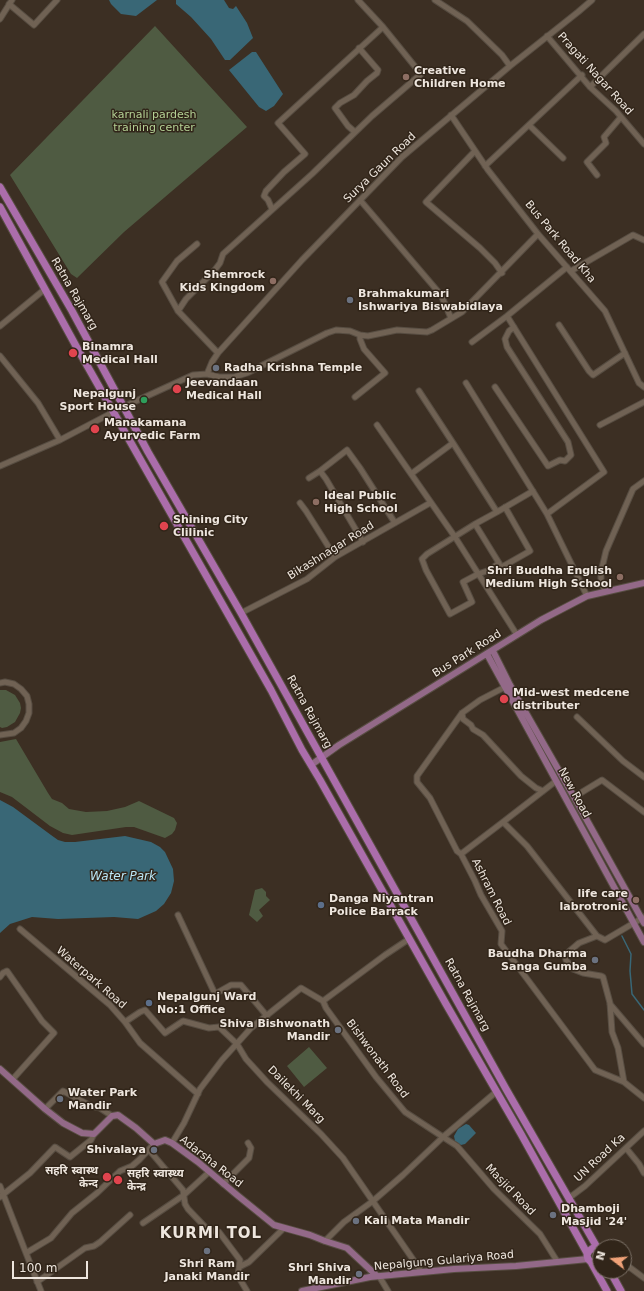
<!DOCTYPE html>
<html>
<head>
<meta charset="utf-8">
<style>
  body { margin:0 }
  #map { position:relative; width:644px; height:1291px; overflow:hidden; background:#3c2f23; font-family:"DejaVu Sans",sans-serif }
  canvas { display:block }
  .north { position:absolute; left:592px; top:1239px; width:40px; height:40px; box-sizing:border-box; background:#312519; border:1px solid #7d7268; border-radius:50%; rotate:286deg; font-size:11px; font-weight:700; line-height:16px; text-align:center; color:#eee6de }
  .north::after { content:''; display:block; margin:auto; width:14px; height:18px; background:#f0a278; clip-path:polygon(50% 0,100% 100%,50% 72%,0 100%) }
  .scale { position:absolute; left:12px; top:1261px; width:76px; height:18px; box-sizing:border-box; border:2px solid #eee6de; border-top:0; padding-left:5px; font-size:12px; line-height:14px; white-space:nowrap; color:#eee6de; -webkit-text-stroke:3px #312519; paint-order:stroke }
</style>
</head>
<body>
<div id="map">
<canvas width="644" height="1291"></canvas>
<div class="north">N</div>
<div class="scale">100 m</div>
</div>
<script>
const ctx = document.querySelector('canvas').getContext('2d');
ctx.lineJoin = 'round';
function fillPath(path, color) {
  ctx.fillStyle = color;
  ctx.fill(path, 'evenodd');
}
function toPath(rows) {
  const path = new Path2D();
  for (const r of rows) {
    path.moveTo(r[0], r[1]);
    for (let i = 2; i < r.length; i += 2) path.lineTo(r[i], r[i + 1]);
  }
  return path;
}
function strokePath(path, color, width, dash) {
  ctx.strokeStyle = color;
  ctx.lineWidth = width;
  ctx.lineCap = dash ? 'butt' : 'round';
  ctx.setLineDash(dash || []);
  ctx.stroke(path);
}
function write(font, color, halo, rows, align = 'center') {
  ctx.font = font + ' "DejaVu Sans","Noto Sans Devanagari",sans-serif';
  ctx.lineWidth = 3;
  ctx.setLineDash([]);
  ctx.textBaseline = 'middle';
  ctx.strokeStyle = halo;
  ctx.fillStyle = color;
  for (const [text, x, y, turn = 0] of rows) {
    ctx.save();
    ctx.translate(x, y);
    ctx.rotate((+turn || 0) * Math.PI / 180);
    ctx.textAlign = isNaN(turn) ? turn : align;
    if (halo) ctx.strokeText(text, 0, 0);
    ctx.fillText(text, 0, 0);
    ctx.restore();
  }
}
const green = toPath([
  [155,26,247,127,124,232,77,278,71,274,10,175],
  [0,690,6,690,15,695,20,703,21,708,20,713,15,722,7,727,2,728,0,727],
  [16,739,48,793,52,799,62,803,69,809,86,812,107,811,125,807,139,801,174,818,177,823,175,830,172,834,165,838,134,827,126,827,72,835,63,833,50,826,12,797,0,792,0,742],
  [262,888,266,892,266,896,270,900,259,910,263,916,257,922,249,915,255,890],
  [309,1047,327,1068,304,1087,287,1066]
]);
const water = toPath([
  [109,0,157,0,136,16,121,14,111,4],
  [176,0,224,0,229,8,233,9,236,6,247,23,253,38,230,60,225,60,211,39,191,17,176,4],
  [252,52,256,52,283,94,274,106,266,111,259,107,229,70],
  [0,800,13,807,51,835,58,840,65,842,75,842,125,836,151,842,160,847,165,852,173,869,174,881,171,893,164,904,156,911,138,919,114,917,58,919,32,917,10,924,0,933],
  [466,1124,469,1125,476,1133,465,1144,461,1145,455,1141,454,1136,458,1129]
]);
const stream = toPath([
  [622,936,631,954,630,971,632,994,644,1010]
]);
const minor = toPath([
  [435,0,467,21,502,55,510,66],
  [9,4,34,25,57,0],
  [0,19,12,0],
  [547,36,590,87,616,111,644,144],
  [590,87,644,34],
  [451,115,488,170,538,234,605,311,639,383,644,387],
  [529,125,563,158],
  [355,132,348,126,335,108,340,103,354,95,367,81,377,73,378,70,359,48],
  [475,151,426,202,480,248,495,263,502,273],
  [485,166,582,75],
  [597,175,587,162,606,143,604,137,621,117],
  [360,200,441,295,451,318],
  [272,209,268,200,264,196,266,191,284,172,305,154,278,123,383,27],
  [197,244,177,261,162,282,178,311,218,353],
  [571,271,633,235,644,240],
  [178,311,186,299,214,271,220,263,223,254,312,174,372,116,421,74,383,27,358,0],
  [507,316,604,472,547,514],
  [559,325,589,371,593,375,625,353],
  [0,326,45,289],
  [472,342,507,316,567,267],
  [0,356,38,403,60,440],
  [207,374,212,362,218,353,302,260,402,157,510,66,578,12,592,0],
  [466,383,547,514,587,596],
  [495,387,548,466,560,460,565,461,571,455,568,442,507,347,505,339,509,331,514,327],
  [419,391,453,443],
  [355,397,385,373,364,349,360,339,360,335],
  [377,425,455,537,517,635],
  [600,425,644,402],
  [0,466,60,440,123,407,193,375,207,374,219,377,234,377,247,373,327,333,336,330,350,331,360,335,368,336,397,330,427,332,432,330,462,312,538,234],
  [411,474,453,443,497,512,475,524,427,554,422,559,426,570,450,614,472,602,463,582,478,574,490,570,499,563,500,568,530,551,505,507],
  [309,478,320,471],
  [300,503,306,511,335,557],
  [497,512,533,491],
  [475,524,499,563],
  [363,542,326,479,320,471,347,450,360,468,395,523],
  [605,591,601,581,601,572,606,551,633,489,644,481],
  [241,613,307,579,335,557,430,503],
  [0,683,5,682,14,684,21,689,27,696,29,704,29,713,26,721,21,728,14,733,0,735],
  [505,687,480,700,462,713,417,776,417,782,430,798,457,851,461,854,475,881,481,895,502,931,501,944,595,1070,624,1082,644,1098],
  [462,713,463,719,471,725,473,729,483,735,521,776,536,788,543,791],
  [577,717,623,761,644,777],
  [556,781,503,822,527,846,597,936,605,940,644,917],
  [574,797,602,780,644,812],
  [461,854,503,822],
  [178,915,215,994,231,985,241,985,267,1016],
  [20,929,110,1005,125,1022,140,1043,198,1094],
  [597,936,579,943,565,955,566,960,573,969,583,973,601,976,603,977,610,1003,612,1032,618,1048,624,1082],
  [0,977,3,973,7,971,42,1021,54,1033,12,1080],
  [323,1001,326,1008,376,1077,405,1112,443,1137,496,1092],
  [610,1004,644,1044],
  [125,1022,140,1012,145,1010,165,1033,183,1021,209,1028,219,1027,237,1044,246,1059,267,1082,321,1134,343,1158,421,1271],
  [45,1109,63,1091,91,1106,100,1108,112,1116],
  [172,1143,184,1123,200,1089,222,1060,251,1028,301,988,323,1001,385,955,409,939],
  [626,1148,639,1164,644,1173],
  [149,1150,183,1190,185,1204,188,1209,208,1230,219,1232,240,1260,238,1276,247,1291],
  [223,1184,249,1158,251,1148,248,1143],
  [0,1186,26,1253],
  [0,1197,30,1173,55,1147,70,1157,91,1140,94,1134],
  [569,1198,585,1186,644,1131],
  [143,1223,184,1195,209,1172],
  [325,1241,344,1222,373,1201,403,1175,443,1137,457,1146,494,1189,540,1234,557,1261],
  [624,1263,644,1278],
  [239,1267,249,1262,284,1228],
  [379,1276,388,1291],
  [37,1282,85,1248,94,1246,100,1242,130,1215],
  [41,1291,26,1253,51,1238,72,1213,97,1193,120,1171,132,1166,139,1160,154,1144]
]);
const major = toPath([
  [493,651,510,685,574,797,644,923],
  [487,654,644,942],
  [311,765,339,745,541,620,587,596,644,583],
  [0,1069,45,1109,63,1123,82,1133,94,1134,112,1116,118,1115,136,1128,154,1144,165,1140,172,1143,198,1162,237,1195,274,1225,310,1235,325,1241,347,1248,377,1276],
  [302,1291,370,1277,454,1269,516,1266,588,1259]
]);
const highway = toPath([
  [0,187,72,311,148,452,241,613,506,1089,598,1249],
  [0,207,76,346,271,690,302,750,320,780,446,1004,521,1134,587,1253],
  [600,1251,598,1249,593,1248,589,1251,587,1255,588,1259,591,1262,595,1263,600,1260],
  [591,1262,607,1291],
  [610,1271,621,1291]
]);
const markers = [
  [406,77,4,"#8d6e63"],
  [273,281,4,"#8d6e63"],
  [350,300,4,"#6b7280"],
  [73,353,5,"#e0444e"],
  [216,368,4,"#6b7280"],
  [177,389,5,"#e0444e"],
  [144,400,4,"#2e9e5b"],
  [95,429,5,"#e0444e"],
  [316,502,4,"#8d6e63"],
  [164,526,5,"#e0444e"],
  [620,577,4,"#8d6e63"],
  [504,699,5,"#e0444e"],
  [636,900,4,"#8d6e63"],
  [321,905,4,"#5c6f8a"],
  [595,960,4,"#6b7280"],
  [149,1003,4,"#5c6f8a"],
  [338,1030,4,"#6b7280"],
  [60,1099,4,"#6b7280"],
  [154,1150,4,"#6b7280"],
  [107,1177,5,"#e0444e"],
  [118,1180,5,"#e0444e"],
  [553,1215,4,"#6b7280"],
  [356,1221,4,"#6b7280"],
  [207,1251,4,"#6b7280"],
  [359,1274,4,"#6b7280"]
];
const poiNames = [
  ["Creative",414,71],
  ["Children Home",414,84],
  ["Shemrock",265,275,"right"],
  ["Kids Kingdom",265,288,"right"],
  ["Brahmakumari",358,294],
  ["Ishwariya Biswabidlaya",358,307],
  ["Binamra",82,347],
  ["Medical Hall",82,360],
  ["Radha Krishna Temple",224,368],
  ["Jeevandaan",186,383],
  ["Medical Hall",186,396],
  ["Nepalgunj",136,394,"right"],
  ["Sport House",136,407,"right"],
  ["Manakamana",104,423],
  ["Ayurvedic Farm",104,436],
  ["Ideal Public",324,496],
  ["High School",324,509],
  ["Shining City",173,520],
  ["Clilinic",173,533],
  ["Shri Buddha English",612,571,"right"],
  ["Medium High School",612,584,"right"],
  ["Mid-west medcene",513,693],
  ["distributer",513,706],
  ["life care",628,894,"right"],
  ["labrotronic",628,907,"right"],
  ["Danga Niyantran",329,899],
  ["Police Barrack",329,912],
  ["Baudha Dharma",587,954,"right"],
  ["Sanga Gumba",587,967,"right"],
  ["Nepalgunj Ward",157,997],
  ["No:1 Office",157,1010],
  ["Shiva Bishwonath",330,1024,"right"],
  ["Mandir",330,1037,"right"],
  ["Water Park",68,1093],
  ["Mandir",68,1106],
  ["Shivalaya",146,1150,"right"],
  ["सहरि स्वास्थ",98,1171,"right"],
  ["केन्द",98,1184,"right"],
  ["सहरि स्वास्थ्य",127,1174],
  ["केन्द्र",127,1187],
  ["Dhamboji",561,1209],
  ["Masjid '24'",561,1222],
  ["Kali Mata Mandir",364,1221],
  ["Shri Ram",207,1264,"center"],
  ["Janaki Mandir",207,1277,"center"],
  ["Shri Shiva",351,1268,"right"],
  ["Mandir",351,1281,"right"]
];
const streetNames = [
  ["Pragati Nagar Road",595,74,48],
  ["Surya Gaun Road",380,168,-44],
  ["Bus Park Road Kha",560,242,50],
  ["Ratna Rajmarg",74,294,60],
  ["Bikashnagar Road",331,551,-32],
  ["Bus Park Road",467,654,-32],
  ["Ratna Rajmarg",309,712,61],
  ["New Road",574,793,61],
  ["Ashram Road",491,892,63],
  ["Waterpark Road",91,978,41],
  ["Ratna Rajmarg",467,995,61],
  ["Bishwonath Road",377,1059,53],
  ["Dailekhi Marg",296,1095,45],
  ["UN Road Ka",600,1158,-43],
  ["Adarsha Road",211,1162,38],
  ["Masjid Road",510,1190,46],
  ["Nepalgung Gulariya Road",444,1261,-5]
];
const parkNames = [
  ["karnali pardesh",154,115],
  ["training center",154,128]
];
const waterNames = [
  ["Water Park",123,877]
];
const districtNames = [
  ["KURMI TOL",211,1234]
];
fillPath(green, '#4f5b42');
fillPath(water, '#396776');
strokePath(stream, '#396776', 1.5);
strokePath(minor, '#574d42', 7);
strokePath(major, '#574d42', 8);
strokePath(highway, '#574d42', 9);
strokePath(minor, '#706254', 5);
strokePath(major, '#936988', 6);
strokePath(highway, '#ab6dab', 7);
for (const [x, y, r, color] of markers) {
  const dot = new Path2D();
  dot.arc(x, y, r, 0, 2 * Math.PI);
  ctx.fillStyle = color;
  ctx.fill(dot);
  strokePath(dot, '#312519', 1.5);
}
write('bold 11px', '#eee6de', '#312519', poiNames, 'left');
write('11px', '#eee6de', '#312519', streetNames);
write('11px', '#b4d195', '#312519', parkNames);
write('italic 12px', '#bbe8f8', '#312519', waterNames);
ctx.letterSpacing = '1px';
write('bold 15px', '#eee6de', '#312519', districtNames);
ctx.letterSpacing = '0px';
</script>
</body>
</html>
